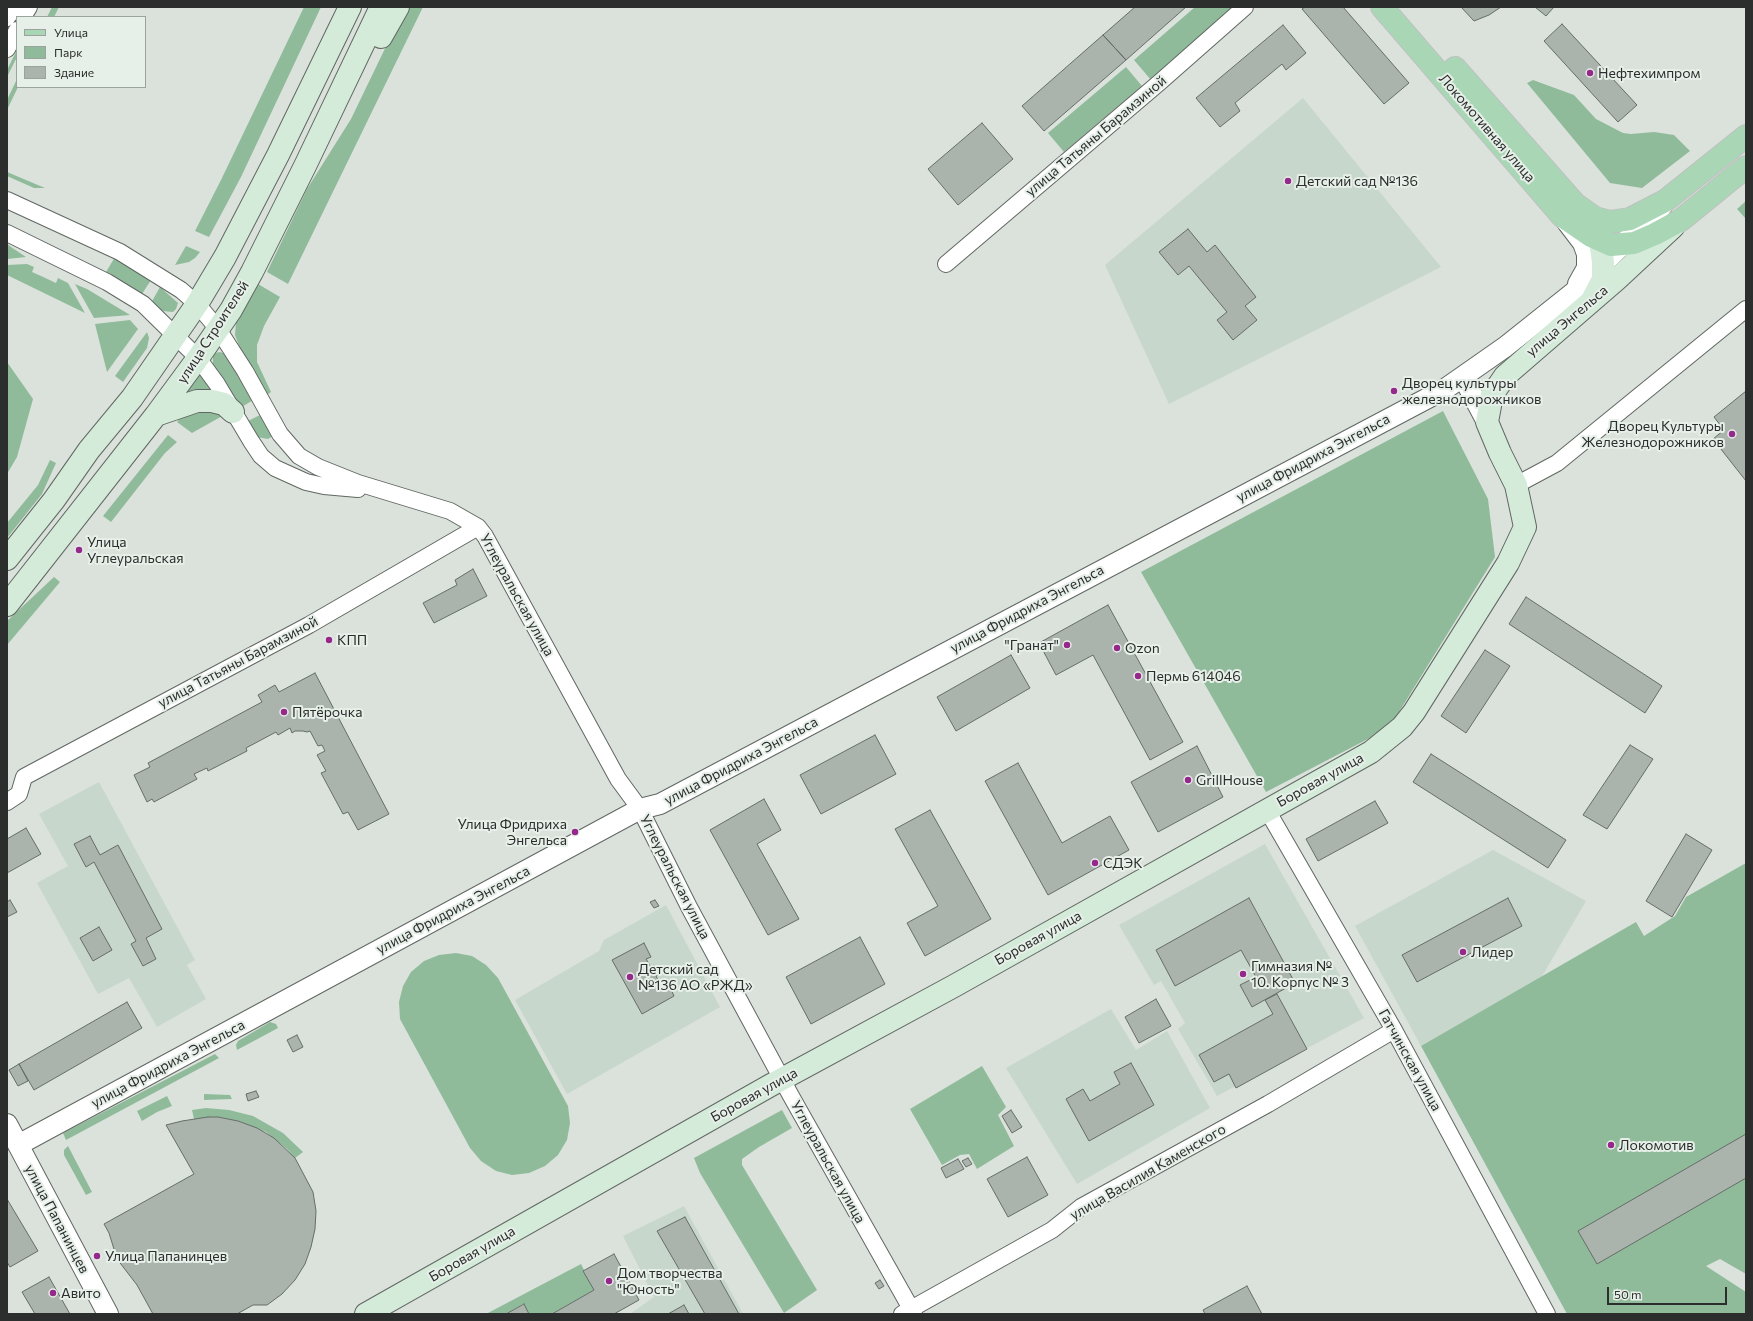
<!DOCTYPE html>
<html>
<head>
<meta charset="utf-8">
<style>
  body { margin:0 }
  #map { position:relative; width:1753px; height:1321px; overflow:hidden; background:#dae2db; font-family:Commissioner,sans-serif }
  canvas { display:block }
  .frame { position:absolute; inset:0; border:8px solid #2b2e2c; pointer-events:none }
  .legend { position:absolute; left:16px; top:16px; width:130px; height:72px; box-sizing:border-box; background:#e7efe9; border:1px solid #9ca29d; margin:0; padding:5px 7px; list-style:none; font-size:12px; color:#2b2e2c }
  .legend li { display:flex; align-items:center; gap:8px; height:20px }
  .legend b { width:20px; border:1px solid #9ca29d }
  .scale { position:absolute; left:1607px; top:1287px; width:120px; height:18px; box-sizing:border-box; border:2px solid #2b2e2c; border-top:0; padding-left:5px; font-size:12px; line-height:14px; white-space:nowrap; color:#2b2e2c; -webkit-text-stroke:3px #e7efe9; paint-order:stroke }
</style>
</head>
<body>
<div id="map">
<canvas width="1753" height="1321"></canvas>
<div class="frame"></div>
<ul class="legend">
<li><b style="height:5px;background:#a9d7b6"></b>Улица</li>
<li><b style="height:11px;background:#90bb9a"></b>Парк</li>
<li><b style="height:11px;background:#abb3ad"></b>Здание</li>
</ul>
<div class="scale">50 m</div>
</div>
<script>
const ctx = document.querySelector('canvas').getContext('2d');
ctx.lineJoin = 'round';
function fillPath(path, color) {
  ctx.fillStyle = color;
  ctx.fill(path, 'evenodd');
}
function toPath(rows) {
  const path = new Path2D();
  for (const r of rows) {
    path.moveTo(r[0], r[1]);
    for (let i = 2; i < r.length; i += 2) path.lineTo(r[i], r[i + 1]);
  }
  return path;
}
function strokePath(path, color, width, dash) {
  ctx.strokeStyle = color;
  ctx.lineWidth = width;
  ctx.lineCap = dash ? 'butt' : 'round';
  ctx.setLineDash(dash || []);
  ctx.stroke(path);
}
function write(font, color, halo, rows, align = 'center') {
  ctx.font = font + ' Commissioner,sans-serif';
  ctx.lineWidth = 4;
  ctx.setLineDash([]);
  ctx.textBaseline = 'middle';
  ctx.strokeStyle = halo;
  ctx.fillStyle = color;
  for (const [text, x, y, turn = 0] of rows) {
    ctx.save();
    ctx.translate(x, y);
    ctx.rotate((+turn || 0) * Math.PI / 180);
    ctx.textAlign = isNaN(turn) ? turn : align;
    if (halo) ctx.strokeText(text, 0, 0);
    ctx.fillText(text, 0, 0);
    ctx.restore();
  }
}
const built = toPath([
  [1303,98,1441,267,1169,404,1105,265],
  [99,782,195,960,187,965,206,999,157,1027,129,978,98,994,37,883,68,866,39,814],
  [1265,844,1364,1018,1217,1096,1178,1029,1185,1023,1161,981,1154,985,1119,925],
  [1493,850,1586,901,1541,978,1421,1046,1355,926],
  [666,905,720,1007,567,1094,515,1000,599,951,604,940],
  [1111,1009,1136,1050,1167,1031,1210,1108,1077,1184,1006,1068],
  [684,1206,743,1314,630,1314,654,1297,623,1236]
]);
const green = toPath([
  [52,7,59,7,54,17,47,17],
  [304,7,321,7,241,177,209,237,195,231,221,180],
  [405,7,423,7,288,284,267,272,307,189,351,119],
  [1195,7,1234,7,1151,80,1134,60],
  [17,50,17,57,7,77,7,70],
  [1126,67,1142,86,1064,152,1048,133],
  [17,79,18,87,7,110,7,100],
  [1533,80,1574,95,1596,119,1623,133,1631,134,1654,132,1674,135,1690,151,1642,188,1610,183,1527,83],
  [7,172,45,188,34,188,7,176],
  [1746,201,1746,219,1737,209],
  [7,244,11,247,26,257,7,259],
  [186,246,200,252,195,258,189,262,175,265],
  [115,257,151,280,142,294,106,272],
  [27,264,34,267,32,272,41,276,56,283,58,278,68,283,85,313,7,275,7,265],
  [75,284,87,289,130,315,94,318],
  [258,284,280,297,264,326,257,345,257,362,271,392,267,395,241,351,235,335,236,322],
  [160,287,178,303,176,309,173,312,163,311,151,303],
  [130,320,138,329,107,372,95,324],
  [147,332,149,338,147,348,123,382,115,376],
  [220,352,225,354,255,399,240,408,213,365,213,356,215,353],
  [7,362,33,399,17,457,7,474],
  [200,374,213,390,186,394,186,393],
  [202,409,224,415,192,433,177,422,181,417],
  [1443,411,1488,499,1495,557,1389,728,1266,792,1141,572],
  [262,414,273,436,268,439,257,437,246,422],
  [168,435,177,442,165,453,111,522,103,516],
  [50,460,56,463,42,494,7,538,7,523,38,485],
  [54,577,60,582,7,645,7,621],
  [1746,863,1746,1274,1720,1259,1706,1266,1746,1292,1746,1314,1567,1314,1421,1046,1636,922,1644,936,1675,916,1686,897],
  [456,953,472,956,486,965,498,978,568,1106,570,1123,567,1140,558,1155,545,1166,529,1173,512,1175,496,1171,481,1161,470,1148,400,1019,399,1002,403,986,411,972,424,961,439,955],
  [270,1022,276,1024,278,1028,237,1050,236,1045,238,1041],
  [215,1054,219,1058,66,1140,63,1133],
  [982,1066,1006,1107,998,1115,1014,1146,977,1169,969,1154,960,1155,942,1165,910,1109],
  [204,1094,230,1095,232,1099,204,1100],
  [167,1096,172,1106,157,1112,142,1121,137,1111],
  [206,1108,229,1110,253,1116,283,1133,303,1152,295,1158,287,1149,266,1132,238,1121,218,1117,194,1119,192,1110],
  [782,1110,792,1128,759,1147,742,1159,742,1165,817,1290,784,1313,700,1173,694,1158],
  [68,1146,92,1192,86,1195,64,1155,64,1150],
  [581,1264,594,1290,552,1314,529,1314,523,1304,506,1314,486,1314]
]);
const building = toPath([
  [1135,7,1186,7,1126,60,1103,35,1135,7],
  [1305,7,1343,7,1409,83,1384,104,1302,9,1305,7],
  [1461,7,1501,7,1489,15,1474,21,1461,7],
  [1535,7,1554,7,1546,16,1535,7],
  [1562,24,1637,105,1618,122,1544,41,1562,24],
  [1283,25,1306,53,1286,70,1282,64,1235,103,1240,111,1220,127,1196,98,1283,25],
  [1103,35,1126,60,1044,131,1022,106,1103,35],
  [982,123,1013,159,958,205,928,169,982,123],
  [1188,229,1207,252,1215,245,1256,297,1245,306,1257,320,1233,340,1217,320,1227,312,1189,266,1178,275,1159,252,1188,229],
  [1746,391,1746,481,1713,439,1724,430,1714,417,1746,391],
  [473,569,487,596,434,623,423,603,457,585,455,580,473,569],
  [1526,597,1662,686,1645,713,1509,624,1526,597],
  [1108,605,1183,742,1150,760,1093,655,1056,675,1039,643,1108,605],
  [330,637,332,642,328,644,326,639,330,637],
  [1485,650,1510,666,1466,733,1441,716,1485,650],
  [1011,655,1030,688,956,731,937,697,1011,655],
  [315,673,389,814,358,830,348,812,343,814,321,773,326,771,317,755,325,751,322,745,318,746,310,731,307,732,303,731,295,731,292,733,290,728,278,735,276,732,246,748,247,751,208,771,207,768,194,774,197,779,154,802,152,799,147,802,134,775,150,767,148,763,262,702,258,695,275,685,279,692,315,673],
  [875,735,896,774,821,814,800,775,875,735],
  [1630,745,1653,759,1607,829,1583,815,1630,745],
  [1197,746,1223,797,1158,832,1131,782,1197,746],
  [1431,754,1566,840,1548,868,1413,782,1431,754],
  [1018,763,1062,843,1110,816,1129,850,1048,895,985,781,1018,763],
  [764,799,781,830,757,844,799,919,768,935,710,830,764,799],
  [1375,801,1388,823,1318,861,1306,839,1375,801],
  [930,810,991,919,925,956,907,923,938,906,895,829,930,810],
  [26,828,41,854,7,873,7,839,26,828],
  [1686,834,1712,850,1672,917,1646,901,1686,834],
  [90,836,100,855,118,845,162,929,146,938,156,959,143,966,131,944,136,941,94,862,86,867,74,844,90,836],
  [1249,898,1295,983,1252,1007,1240,985,1256,977,1241,950,1175,986,1156,950,1249,898],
  [1508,898,1522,926,1417,982,1402,955,1508,898],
  [10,900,17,912,7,917,7,902,10,900],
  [655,900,659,906,654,908,650,902,655,900],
  [99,927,112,950,93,961,80,938,99,927],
  [860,937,885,984,811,1024,786,977,860,937],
  [644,943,651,957,646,959,651,967,654,965,659,974,656,976,661,985,667,981,674,996,642,1014,612,960,644,943],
  [1277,994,1307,1049,1236,1088,1229,1074,1214,1082,1199,1055,1273,1014,1265,1000,1277,994],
  [1156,999,1171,1026,1139,1043,1125,1017,1156,999],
  [127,1002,142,1028,34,1090,19,1064,127,1002],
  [297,1035,303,1047,293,1052,287,1040,297,1035],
  [1131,1063,1154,1105,1089,1141,1066,1099,1083,1089,1090,1101,1120,1084,1114,1072,1131,1063],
  [19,1064,28,1081,18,1086,9,1070,19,1064],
  [256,1091,259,1097,248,1101,246,1094,256,1091],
  [1011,1110,1022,1127,1012,1133,1002,1116,1011,1110],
  [208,1117,218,1117,238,1121,257,1128,274,1138,295,1158,313,1192,316,1211,315,1229,311,1247,305,1264,295,1280,282,1294,267,1305,253,1305,237,1314,153,1314,137,1285,117,1259,109,1233,104,1224,194,1174,166,1125,182,1121,208,1117],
  [1746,1134,1746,1178,1597,1264,1578,1231,1746,1134],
  [1027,1157,1048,1195,1008,1217,987,1179,1027,1157],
  [968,1158,972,1164,966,1167,962,1161,968,1158],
  [958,1159,964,1169,946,1178,941,1168,958,1159],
  [7,1199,38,1251,10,1267,7,1262,7,1199],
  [685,1217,739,1314,705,1314,657,1231,685,1217],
  [614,1254,639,1300,614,1314,552,1314,594,1290,583,1271,614,1254],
  [49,1277,70,1314,35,1314,22,1292,49,1277],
  [880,1280,884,1286,879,1289,875,1283,880,1280],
  [1247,1286,1262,1314,1205,1314,1203,1310,1247,1286],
  [524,1304,529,1314,506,1314,524,1304],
  [684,1305,689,1314,668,1314,684,1305]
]);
const minor = toPath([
  [23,17,29,7],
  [7,18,13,7],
  [7,49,17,30],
  [7,200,120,252,181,290,197,304,218,329,245,371,280,434,299,456,318,467,358,483,450,511,478,527,485,536,618,779,640,809,689,907,791,1096,914,1314],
  [7,233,107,282,143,304,198,358,217,384,251,441,261,456,275,468,306,482,324,486,358,489],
  [946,264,1160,82,1245,7],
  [1516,485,1557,463,1746,309],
  [7,802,19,794,24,777,309,625,478,527],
  [1267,810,1394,1030,1547,1314],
  [902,1314,1052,1230,1081,1207,1268,1104,1394,1030]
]);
const tertiary = toPath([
  [1567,222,1583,243,1587,254,1587,268,1578,284],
  [1463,377,1487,422],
  [7,1124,108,1314],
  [18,1145,640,809,660,804,1445,389,1505,347,1574,292,1662,206]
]);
const secondary = toPath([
  [381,37,398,7],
  [1593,226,1597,231,1600,240,1603,262,1603,279,1593,298],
  [156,415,197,401,212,401,224,404,233,412],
  [7,559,54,500,89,450,132,398,197,304,225,257,278,155,350,7],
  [7,605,156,415,198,358,231,310,252,272,305,166,381,7],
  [366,1314,771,1085,954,986,1371,752,1402,727,1414,712,1508,563,1525,527,1516,485,1500,453,1487,422,1492,395,1505,376,1616,280,1673,227]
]);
const primary = toPath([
  [1382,7,1562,216,1591,236,1611,245,1634,243,1655,234,1681,220,1746,167],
  [1455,68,1575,204,1595,218,1610,222,1630,219,1665,201,1746,136]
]);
const markers = [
  [1590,73,4,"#95298b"],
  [1288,181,4,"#95298b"],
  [1394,391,4,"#95298b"],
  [1732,434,4,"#95298b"],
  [79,550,4,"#95298b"],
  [329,640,4,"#95298b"],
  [1067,645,4,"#95298b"],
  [1117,648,4,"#95298b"],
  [1138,676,4,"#95298b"],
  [284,712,4,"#95298b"],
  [1188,780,4,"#95298b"],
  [575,832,4,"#95298b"],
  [1095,863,4,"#95298b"],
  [1463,952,4,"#95298b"],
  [1243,974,4,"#95298b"],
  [630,977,4,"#95298b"],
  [1611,1145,4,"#95298b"],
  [97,1256,4,"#95298b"],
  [609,1281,4,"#95298b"],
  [53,1293,4,"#95298b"]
];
const poiNames = [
  ["Нефтехимпром",1598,73],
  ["Детский сад №136",1296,181],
  ["Дворец культуры",1402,383],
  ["железнодорожников",1402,399],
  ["Дворец Культуры",1724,426,"right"],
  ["Железнодорожников",1724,442,"right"],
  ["Улица",87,542],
  ["Углеуральская",87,558],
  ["КПП",337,640],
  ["\"Гранат\"",1059,645,"right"],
  ["Ozon",1125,648],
  ["Пермь 614046",1146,676],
  ["Пятёрочка",292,712],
  ["GrillHouse",1196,780],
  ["Улица Фридриха",567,824,"right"],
  ["Энгельса",567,840,"right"],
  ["СДЭК",1103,863],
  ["Лидер",1471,952],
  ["Гимназия №",1251,966],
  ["10. Корпус № 3",1251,982],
  ["Детский сад",638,969],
  ["№136 АО «РЖД»",638,985],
  ["Локомотив",1619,1145],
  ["Улица Папанинцев",105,1256],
  ["Дом творчества",617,1273],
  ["\"Юность\"",617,1289],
  ["Авито",61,1293]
];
const streetNames = [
  ["Локомотивная улица",1487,128,49],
  ["улица Татьяны Барамзиной",1096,136,-40],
  ["улица Энгельса",1567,321,-40],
  ["улица Строителей",213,332,-57],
  ["улица Фридриха Энгельса",1313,458,-28],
  ["Углеуральская улица",517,595,61],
  ["улица Фридриха Энгельса",1027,609,-28],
  ["улица Татьяны Барамзиной",238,662,-28],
  ["улица Фридриха Энгельса",741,761,-28],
  ["Боровая улица",1320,780,-29],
  ["Углеуральская улица",675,877,63],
  ["улица Фридриха Энгельса",453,910,-28],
  ["Боровая улица",1038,938,-29],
  ["Гатчинская улица",1410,1060,61],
  ["улица Фридриха Энгельса",168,1064,-28],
  ["Боровая улица",754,1095,-29],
  ["Углеуральская улица",828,1162,61],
  ["улица Василия Каменского",1148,1172,-30],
  ["улица Папанинцев",57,1219,62],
  ["Боровая улица",472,1254,-30]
];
fillPath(built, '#c8d7cb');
fillPath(green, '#90bb9a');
fillPath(building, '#abb3ad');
strokePath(building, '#666d68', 1);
strokePath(minor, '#616762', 18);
strokePath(tertiary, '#616762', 22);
strokePath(secondary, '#616762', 24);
strokePath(primary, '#bfc0c0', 24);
strokePath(minor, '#fff', 16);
strokePath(tertiary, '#fff', 20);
strokePath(secondary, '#d4ebda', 22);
strokePath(primary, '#a9d7b6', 22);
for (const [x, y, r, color] of markers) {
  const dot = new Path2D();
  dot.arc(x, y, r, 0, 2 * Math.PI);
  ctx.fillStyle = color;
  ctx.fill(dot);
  strokePath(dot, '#e7efe9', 1.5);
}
write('14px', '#2b2e2c', '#e7efe9', poiNames, 'left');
write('14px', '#2b2e2c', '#e7efe9', streetNames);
</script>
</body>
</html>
